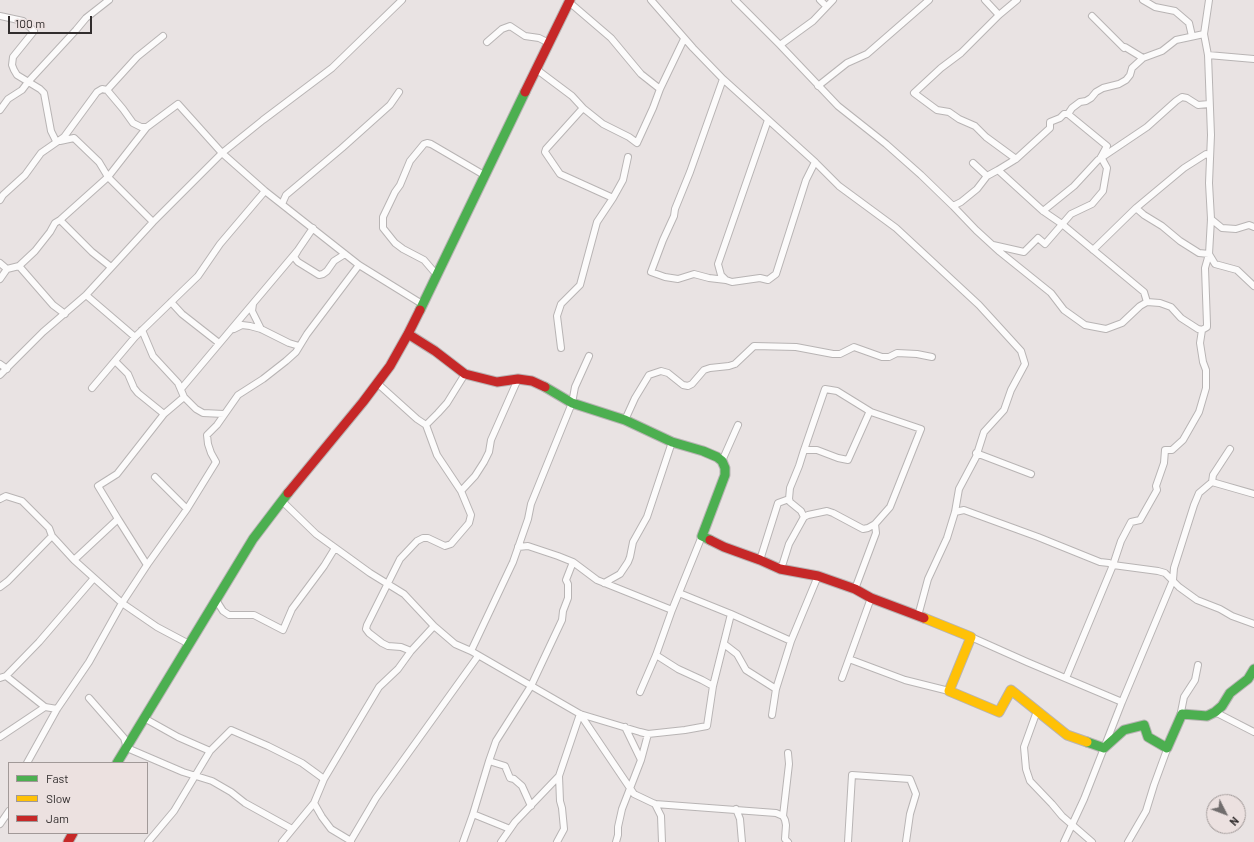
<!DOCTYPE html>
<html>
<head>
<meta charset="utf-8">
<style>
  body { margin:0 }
  #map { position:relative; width:1254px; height:842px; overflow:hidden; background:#e9e3e3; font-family:Barlow,sans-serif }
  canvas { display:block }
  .legend { position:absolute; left:8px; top:762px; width:140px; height:72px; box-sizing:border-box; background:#ece1e0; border:1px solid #a19998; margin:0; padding:5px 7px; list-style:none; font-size:12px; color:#312d2d }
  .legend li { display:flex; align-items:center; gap:8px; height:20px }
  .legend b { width:20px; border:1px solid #a19998 }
  .north { position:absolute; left:1206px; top:794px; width:40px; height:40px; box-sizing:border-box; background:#ece1e0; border:1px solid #a19998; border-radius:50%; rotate:132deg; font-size:11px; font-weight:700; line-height:16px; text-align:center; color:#312d2d }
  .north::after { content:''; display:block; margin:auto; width:14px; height:18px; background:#716d6d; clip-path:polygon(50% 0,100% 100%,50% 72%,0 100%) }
  .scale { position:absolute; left:8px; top:16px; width:84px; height:18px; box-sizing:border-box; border:2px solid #312d2d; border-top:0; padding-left:5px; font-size:12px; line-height:14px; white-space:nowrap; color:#312d2d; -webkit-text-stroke:3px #ece1e0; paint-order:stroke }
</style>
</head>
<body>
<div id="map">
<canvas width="1254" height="842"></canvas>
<ul class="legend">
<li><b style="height:5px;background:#4caf50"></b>Fast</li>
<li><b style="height:5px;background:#ffc107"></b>Slow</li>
<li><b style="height:5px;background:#c62828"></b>Jam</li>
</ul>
<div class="north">N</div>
<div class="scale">100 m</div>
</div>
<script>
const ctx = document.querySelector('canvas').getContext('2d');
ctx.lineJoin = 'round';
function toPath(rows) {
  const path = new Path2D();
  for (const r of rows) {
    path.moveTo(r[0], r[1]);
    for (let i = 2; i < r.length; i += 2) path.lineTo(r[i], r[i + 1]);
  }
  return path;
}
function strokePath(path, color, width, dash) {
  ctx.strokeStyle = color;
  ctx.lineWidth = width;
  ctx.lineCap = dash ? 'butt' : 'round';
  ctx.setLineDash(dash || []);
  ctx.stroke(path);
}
const street = toPath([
  [651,0,693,48,723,79,815,162,839,186,896,228,979,305,1021,351,1025,364,1011,390,1004,410,984,432,976,457,959,489,955,512,947,538,928,579,918,616],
  [735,0,780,45,838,106,886,144,921,175,953,206],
  [820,0,826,6],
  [985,0,999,15],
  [1017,0,999,15,961,53,941,68,914,93,937,110,949,112,959,119,975,126,986,137,1016,159,1050,128,1050,122,1060,118,1064,114,1068,114],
  [1143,0,1155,7,1175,11,1189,23,1192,36],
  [1209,0,1204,34,1208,55,1211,135,1209,183,1211,219,1209,254,1215,264,1237,270,1254,286],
  [569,2,611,38,641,74,660,89],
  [0,16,23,21,34,31,13,57,12,65,14,70,17,75,40,89,44,93,51,131,56,141],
  [1092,16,1124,48,1125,47,1143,58],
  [487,42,502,29,510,26,525,36,539,38,549,43],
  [780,45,813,21,833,0],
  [1208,55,1254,59],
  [536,69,572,96,583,108,603,124,629,137,637,143,653,108,660,89,684,39],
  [723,79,690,172,675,209,674,216,663,240,651,272,665,277,678,279,694,274,709,278,726,280],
  [818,86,847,63,867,54,929,0],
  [107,90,123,109,133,123,141,127,147,127,178,104,222,153,265,191,359,265,422,304],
  [583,108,546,149,545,152,560,174,613,198],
  [0,110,8,99,22,90,28,82,76,30,86,18,109,0],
  [768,120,718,264,721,275,726,280,732,282,760,278,768,280,776,274,806,180,815,162],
  [60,141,74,138,99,162,108,177,153,222],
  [1101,157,1107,146,1068,114,1072,108,1080,102,1086,101,1091,98,1096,92,1103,88,1119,84,1126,80,1130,75,1132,68,1143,58,1162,51,1176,40,1204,34],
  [973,163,987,176,998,170,1043,211,1062,224,1144,292,1147,302],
  [998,170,1016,159],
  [987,176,977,189,961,202,953,206,976,230,1000,252,1051,293,1064,310,1085,325,1106,329,1122,323,1140,306,1147,302,1160,303,1171,307,1181,318,1198,329,1202,330,1207,327,1207,324,1205,268,1209,254,1199,253,1180,241,1162,226,1144,215,1136,208,1184,168,1206,154,1210,156],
  [0,200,3,195,25,175,41,153,64,137,97,92,102,89,107,90,137,57,163,36],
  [282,204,286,195,342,148,390,105,399,92],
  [1043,211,1074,186,1098,160,1147,127,1176,101,1182,97,1187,98,1198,105,1209,104],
  [1211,219,1222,228,1236,229,1249,225,1254,227],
  [60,220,92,252,111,267],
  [313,228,298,250,294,257,298,262,319,275,323,274,327,271,334,261,345,254],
  [993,245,1024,252,1038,238,1045,244,1071,214,1092,204,1103,191,1107,168,1101,157],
  [1093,250,1136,208],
  [0,263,7,269,19,266,53,305,65,314],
  [19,266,35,251,50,232,55,223,60,220,108,177,147,127],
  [436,274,424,260,403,249,395,243,383,228,383,217,395,192,400,185,410,161,424,144,427,143,431,144,484,175],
  [0,279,7,269],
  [86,295,135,337],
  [171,302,182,314,219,343],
  [253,304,252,311,261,329],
  [234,329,242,325,250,326,261,329,289,343,299,346],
  [142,330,153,356,178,383,184,397,196,409,203,413,224,414],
  [561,348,557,316,561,304,580,285,597,222,613,198,623,180,628,157],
  [115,361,128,374,134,388,138,393,164,414,184,397],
  [0,364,7,369],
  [0,375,43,332,86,295,153,222,222,153,263,120,332,68,402,0],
  [377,383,417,419,426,425,437,455,461,491,471,515,469,523,451,544,445,546,428,538,423,538,417,541,400,559,367,625,366,629,369,633,382,643,388,646,401,647,411,651],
  [92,388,135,337,198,276,220,244,265,191],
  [181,389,298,250],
  [625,420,635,398,649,375,661,371,668,373,683,385,688,386,692,384,704,370,710,368,729,366,735,364,754,346,796,347,833,354,840,354,854,347,882,357,889,357,897,353,917,354,932,357],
  [426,425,438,413,447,403,465,374],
  [804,450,825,389,837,391,871,412],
  [976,453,1031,474],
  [722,461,738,425],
  [155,477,187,509],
  [1212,482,1254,494],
  [461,491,475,476,484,462,489,452,491,440,518,379],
  [0,499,6,496,22,501,49,528,52,536,74,560,122,603,157,627,189,644],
  [282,501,316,534,370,573,404,594,434,626,455,644,471,651,580,714,640,732,648,734,685,730,707,726,713,686,731,614],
  [955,512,964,510,1038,537,1100,562,1109,563,1113,565,1158,571,1165,573,1179,587,1197,600,1220,609,1232,616,1254,624],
  [118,519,147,565],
  [518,547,528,546,558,556,573,562,597,580,672,610,702,536],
  [74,560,118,519,98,486,117,474,164,414],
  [760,560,778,503,789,499],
  [780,569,783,563,789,544,804,517,808,515,827,511,833,513,863,529,868,528,875,524,890,507,921,429,871,412,869,413,848,460,838,458,817,450,804,450,799,466,790,488,789,499,790,502,801,511,804,517],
  [604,583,620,574,628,562,630,557,633,542,647,517,672,442],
  [0,587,8,581,52,536],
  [855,589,876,533,875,524],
  [679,593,731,614,791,641],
  [216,600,223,611,229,615,254,615,283,630,292,609,324,566,335,548],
  [971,637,1027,662,1122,702,1173,580,1174,568,1194,505,1199,493,1212,482,1213,475,1230,449],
  [724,644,737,654,746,670,776,689,791,641,818,576],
  [471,651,513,562,528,519,531,504,572,403,575,387,589,356],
  [656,655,678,669,702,680,713,686],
  [849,659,905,680,949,691],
  [6,676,45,707,57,709],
  [0,678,6,676,39,642,94,578],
  [842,678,871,598],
  [1066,678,1113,565,1121,541,1131,522,1140,520,1157,490,1156,486,1164,463,1165,450,1172,450,1183,440,1199,412,1206,388,1206,370,1203,362,1200,343,1202,330],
  [640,692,656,655,672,610],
  [89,698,124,738,127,748,183,772,212,781,231,792,245,803,292,829],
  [1037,711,1024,747,1026,769,1030,781,1052,804,1062,816,1092,842],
  [1215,712,1254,732],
  [580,714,634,794,655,804,776,813,783,816,785,820,786,825,785,839,788,842],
  [772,715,776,689],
  [1180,717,1184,697,1195,680,1198,665],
  [144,718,178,737,210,751],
  [0,737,45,707],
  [641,760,648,734],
  [489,761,496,741,531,686,562,620,563,611,568,598,568,584,566,580,573,562],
  [27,763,57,709,89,662,122,603,147,565,187,509,216,462,211,453,208,444,207,435,217,425,238,395,263,379,286,361,296,352,307,334,359,265],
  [314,803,322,817,331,829,351,841],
  [655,804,661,816,662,842],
  [736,809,740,819,742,842],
  [473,814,489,761,505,766,510,778,514,779,522,786,531,806],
  [783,816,789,764,788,753],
  [0,824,9,811],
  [148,842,174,811,210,751,231,730,268,746,302,763,324,779],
  [282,842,314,803,324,779,379,687,398,669,411,651,434,626],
  [350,842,376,798,478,656],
  [463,842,473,814,510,829],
  [501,842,515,822,559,776,580,714],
  [557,842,564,829,562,808,560,801,559,776],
  [616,842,618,835,618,827,622,809,641,760,625,727],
  [848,842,852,775,910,779,916,794,910,814,906,842],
  [1064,842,1084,799,1122,702],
  [1128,842,1146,811,1154,785,1169,744]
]);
const fast = toPath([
  [420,310,525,92],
  [545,387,572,403,625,420,672,442,703,451,717,457,722,461,725,468,725,475,702,536,710,540],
  [1087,742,1104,748,1124,730,1144,725,1148,737,1167,748,1182,714,1207,716,1215,712,1222,706,1230,693,1248,679,1254,669],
  [117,763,253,539,288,493]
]);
const slow = toPath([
  [924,618,971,637,949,691,999,712,1011,690,1067,735,1087,742]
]);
const jam = toPath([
  [525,92,570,0],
  [408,334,435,351,465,374,497,382,518,379,532,381,545,387],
  [288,493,363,402,390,366,408,334,420,310],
  [710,540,724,547,760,560,780,569,818,576,855,589,871,598,924,618],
  [68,842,73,833]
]);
strokePath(street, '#b8b4b4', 8);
strokePath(fast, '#b8b4b4', 11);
strokePath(slow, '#b8b4b4', 11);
strokePath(jam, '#b8b4b4', 11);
strokePath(street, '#fcfbfb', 6);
strokePath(fast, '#4caf50', 9);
strokePath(slow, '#ffc107', 9);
strokePath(jam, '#c62828', 9);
</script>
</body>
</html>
